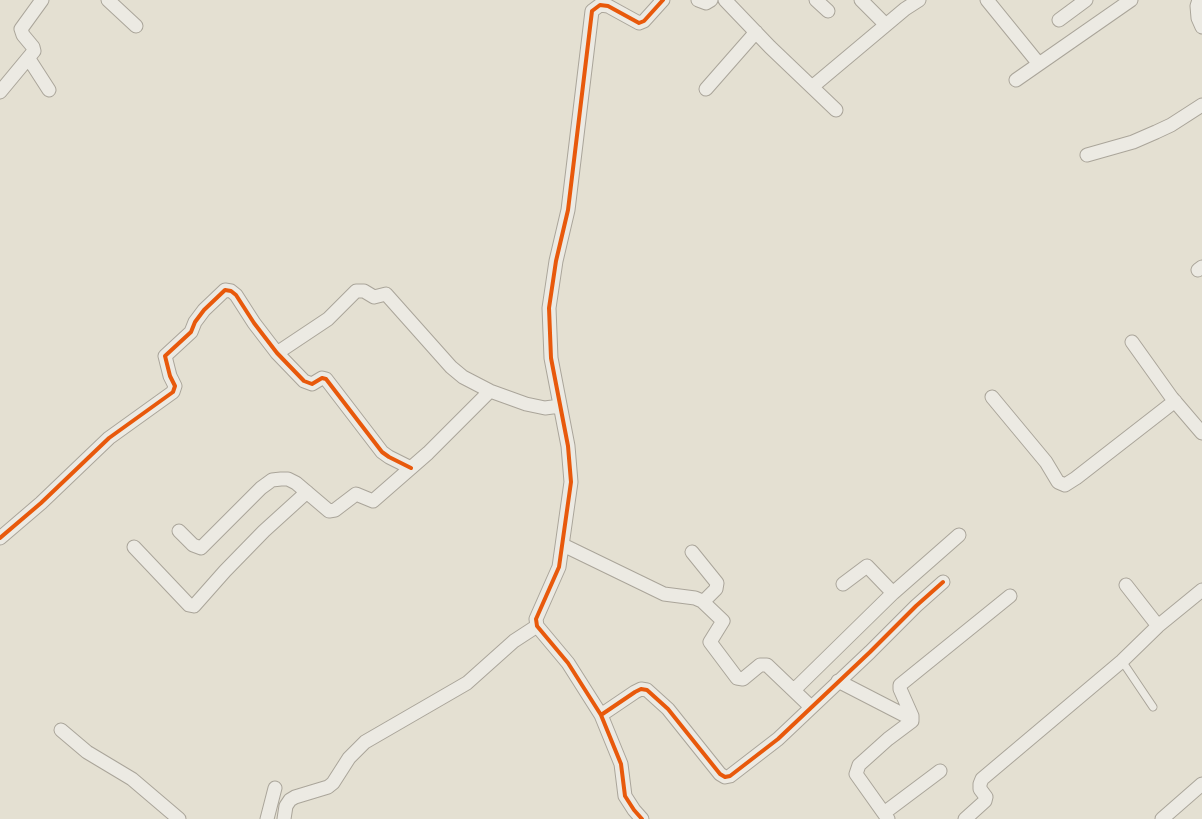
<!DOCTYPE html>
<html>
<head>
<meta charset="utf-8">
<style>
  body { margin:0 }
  canvas { display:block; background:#e4e0d2 }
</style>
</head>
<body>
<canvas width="1202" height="819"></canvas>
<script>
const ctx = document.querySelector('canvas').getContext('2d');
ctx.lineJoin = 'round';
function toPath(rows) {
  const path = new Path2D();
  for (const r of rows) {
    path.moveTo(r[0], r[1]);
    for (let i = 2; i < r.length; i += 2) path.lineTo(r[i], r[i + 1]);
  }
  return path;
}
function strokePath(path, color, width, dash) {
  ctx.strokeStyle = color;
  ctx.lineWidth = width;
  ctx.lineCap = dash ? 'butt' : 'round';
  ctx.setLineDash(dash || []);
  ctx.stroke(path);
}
const service = toPath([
  [1122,661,1153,707]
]);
const minor = toPath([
  [108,0,136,26],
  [698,0,706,3,711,0],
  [725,0,770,47,836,110],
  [816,0,828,11],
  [861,0,886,25],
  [987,0,1039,64],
  [1199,0,1197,6,1198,18,1202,27],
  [1059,20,1086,0],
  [29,59,49,90],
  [1016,80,1131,0],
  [812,87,905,9,919,0],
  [706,89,756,32],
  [0,92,34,51,33,47,23,35,21,29,42,0],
  [1087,155,1133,142,1156,132,1171,125,1202,105],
  [1198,270,1202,267],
  [1132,342,1172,398,1202,433],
  [277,353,328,319,356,291,364,291,374,297,386,294,451,367,463,377,490,391,526,404,545,408,560,406],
  [992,397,1046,462,1058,482,1065,485,1076,478,1175,401],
  [179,531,193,545,201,548,261,488,272,480,281,479,288,479,296,483,329,511,335,510,356,494,373,501,428,453,490,391],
  [0,538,41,503,109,438,173,392,175,386,170,376,165,356,191,332,195,322,204,310,225,290,231,291,236,295,254,323,277,353,304,381,312,384,322,378,326,379,382,452,389,457,411,468],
  [563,545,664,594,695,598,702,601,723,621,710,642,737,678,743,679,760,665,767,665,811,707],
  [134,547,189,605,194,606,225,571,264,531,307,492],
  [692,552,717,583,716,589,703,602],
  [843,584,867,566,893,593],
  [1126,585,1158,626],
  [838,681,904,715,912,716],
  [794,690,893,593,959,535],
  [601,715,568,663,537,626,536,619,559,567,571,482,568,446,551,358,549,308,556,261,568,210,592,11,600,5,608,6,639,23,644,21,663,0],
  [61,730,87,752,132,779,179,819],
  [884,813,940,771],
  [267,819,275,788],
  [284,819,286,806,290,800,295,797,328,787,333,783,349,758,365,742,467,683,514,641,537,626],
  [642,819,634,810,625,796,621,764,601,715,635,692,641,689,647,690,668,709,720,774,725,777,730,776,778,739,870,652,916,606,943,582],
  [888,819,856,774,859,765,888,739,912,721,912,716,900,689,900,685,1010,596],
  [965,819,985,801,986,797,980,789,980,784,982,779,1122,661,1158,626,1202,590],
  [1162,819,1202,784]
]);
const cycleway = toPath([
  [0,538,41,503,109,438,173,392,175,386,170,376,165,356,191,332,195,322,204,310,225,290,231,291,236,295,254,323,277,353,304,381,312,384,322,378,326,379,382,452,389,457,411,468],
  [601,715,568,663,537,626,536,619,559,567,571,482,568,446,551,358,549,308,556,261,568,210,592,11,600,5,608,6,639,23,644,21,663,0],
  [642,819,634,810,625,796,621,764,601,715,635,692,641,689,647,690,668,709,720,774,725,777,730,776,778,739,870,652,916,606,943,582]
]);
strokePath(service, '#aaa59a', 9);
strokePath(minor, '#aaa59a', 15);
strokePath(service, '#eceae3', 7);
strokePath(minor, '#eceae3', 13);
strokePath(cycleway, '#e8590c', 4);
</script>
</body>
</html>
